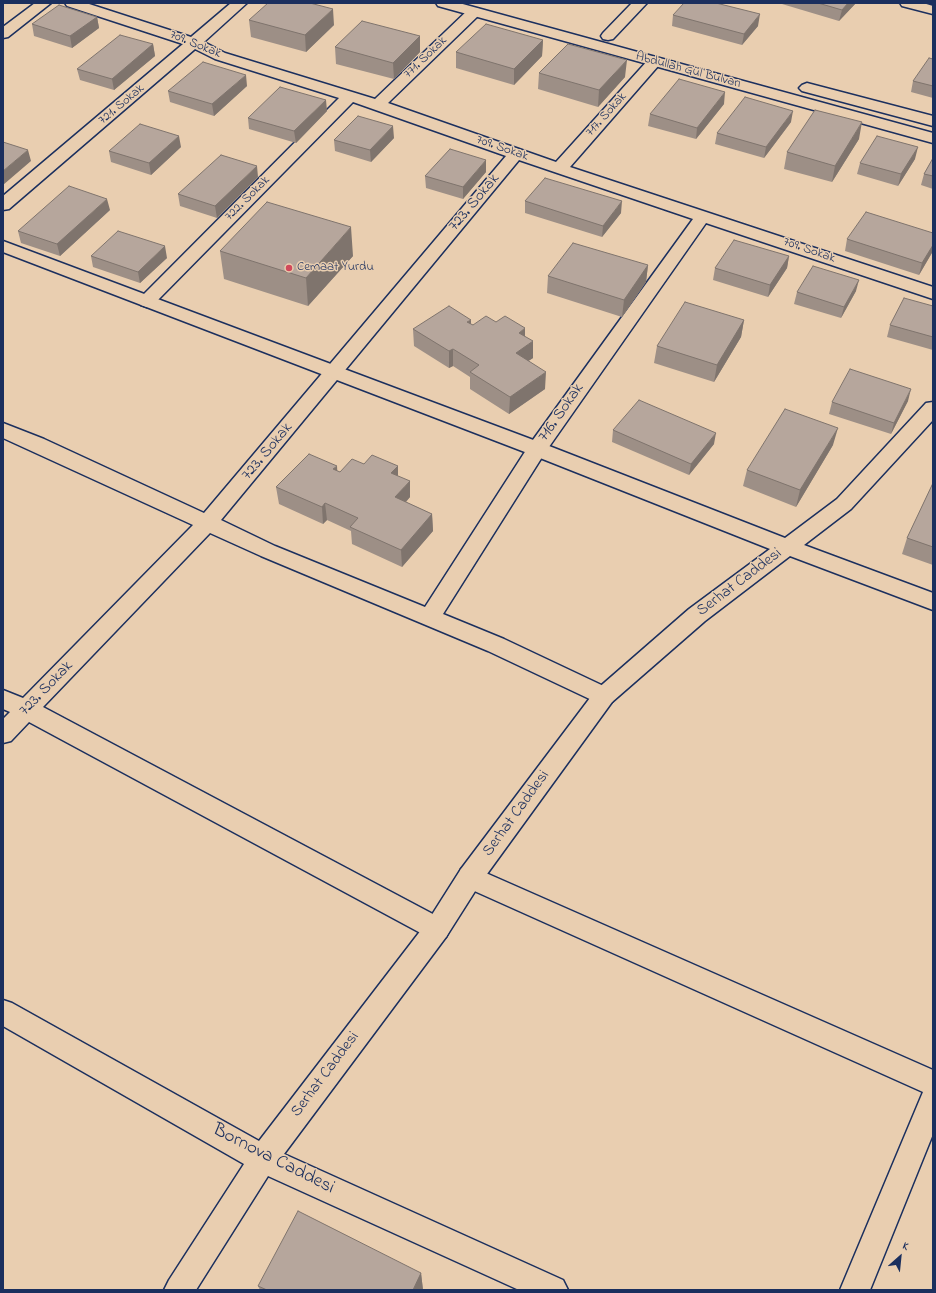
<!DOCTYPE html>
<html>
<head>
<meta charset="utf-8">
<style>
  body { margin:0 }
  #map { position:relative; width:936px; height:1293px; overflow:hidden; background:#e9ceb0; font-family:"Indie Flower",sans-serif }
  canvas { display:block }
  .frame { position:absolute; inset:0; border:4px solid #1b2f5e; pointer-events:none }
  .north { position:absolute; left:880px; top:1237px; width:40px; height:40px; -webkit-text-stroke:3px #e9ceb0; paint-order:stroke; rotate:27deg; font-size:11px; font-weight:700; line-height:16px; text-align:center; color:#1b2f5e }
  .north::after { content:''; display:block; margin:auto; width:14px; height:18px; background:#1b2f5e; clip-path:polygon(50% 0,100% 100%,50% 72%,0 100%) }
</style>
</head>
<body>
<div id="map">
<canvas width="936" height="1293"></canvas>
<div class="frame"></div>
<div class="north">K</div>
</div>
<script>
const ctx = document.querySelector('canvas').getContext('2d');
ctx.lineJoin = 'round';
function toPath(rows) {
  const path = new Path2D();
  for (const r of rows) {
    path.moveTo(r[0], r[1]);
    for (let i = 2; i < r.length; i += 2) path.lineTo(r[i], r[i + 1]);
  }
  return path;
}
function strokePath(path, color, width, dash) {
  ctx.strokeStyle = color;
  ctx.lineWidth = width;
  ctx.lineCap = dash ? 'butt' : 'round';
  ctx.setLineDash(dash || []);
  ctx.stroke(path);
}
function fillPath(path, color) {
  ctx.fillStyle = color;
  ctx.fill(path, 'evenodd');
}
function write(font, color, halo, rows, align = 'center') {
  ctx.font = font + ' "Indie Flower",sans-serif';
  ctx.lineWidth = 3;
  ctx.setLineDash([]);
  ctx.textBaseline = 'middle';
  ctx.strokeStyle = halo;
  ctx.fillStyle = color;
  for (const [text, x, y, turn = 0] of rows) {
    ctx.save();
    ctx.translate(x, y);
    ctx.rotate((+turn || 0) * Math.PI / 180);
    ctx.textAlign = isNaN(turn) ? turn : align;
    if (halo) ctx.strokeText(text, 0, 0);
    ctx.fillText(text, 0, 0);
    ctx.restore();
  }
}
const street = toPath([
  [35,3,51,3,8,37,3,38,3,27,35,3],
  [65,3,86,3,191,37,231,3,247,3,204,42,225,53,375,99,469,9,474,8,479,9,481,12,479,15,388,103,556,162,649,59,654,57,659,59,662,62,659,65,570,167,933,287,933,299,706,223,544,454,443,614,504,639,612,690,615,696,612,702,604,705,596,702,488,651,261,556,210,533,43,707,446,921,450,929,446,937,437,940,428,937,29,722,11,741,3,743,3,719,10,712,3,709,3,690,23,698,193,525,3,438,3,423,44,439,204,513,506,156,353,102,153,305,147,307,141,305,138,301,141,297,339,98,215,59,195,49,9,209,3,210,3,196,183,44,67,6,65,3],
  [519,160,693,219,530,444,425,607,275,546,221,520,519,160],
  [632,3,647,3,613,39,608,40,603,39,601,36,603,33,632,3],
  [900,3,923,3,933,6,933,14,902,6,900,3],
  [470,866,933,1070,933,1134,870,1290,840,1290,923,1092,461,885,458,877,461,869,470,866]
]);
const secondary = toPath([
  [436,3,459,3,933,133,933,143,438,6,436,3],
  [807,83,933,116,933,126,802,91,799,88,802,85,807,83],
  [3,241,544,444,785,538,837,499,926,403,933,402,933,420,851,509,804,545,933,593,933,610,790,556,705,621,612,702,479,885,446,937,284,1154,563,1280,568,1290,519,1290,268,1176,196,1290,164,1290,169,1280,244,1164,3,1026,3,1000,12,1003,259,1141,428,921,461,869,596,690,689,609,770,549,530,454,3,252,3,241]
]);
const wall = toPath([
  [782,3,856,3,839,21,782,4],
  [673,15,758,26,742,45,672,26],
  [97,17,99,28,72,48,34,36,32,24],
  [249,20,334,25,306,52,251,37],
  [543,40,542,56,514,85,456,68,456,52],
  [153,44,155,56,114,90,80,80,77,69],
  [335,47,420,52,394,79,336,64],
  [933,59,933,98,911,92,913,81],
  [539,73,625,77,598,107,538,89],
  [247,86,214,116,170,102,168,91],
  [724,104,696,139,648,126,650,114],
  [327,111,296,143,249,129,248,118],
  [791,122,764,158,715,144,717,133],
  [394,138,371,162,335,151,334,140],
  [859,139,832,182,784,169,787,152],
  [181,147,151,175,111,162,109,151],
  [933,158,933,189,921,185,924,174],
  [915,159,898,186,857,174,860,163],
  [486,172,463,199,426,188,425,176],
  [258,177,217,218,180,206,178,194],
  [525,201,621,213,602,237,525,213],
  [110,210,60,256,21,243,18,231],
  [933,233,933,251,919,275,845,251,847,239],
  [220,251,353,256,308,306,224,279],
  [91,256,167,258,140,283,93,267],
  [789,256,787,268,768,297,713,280,715,268],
  [648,265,646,282,622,317,547,293,548,276],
  [856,291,841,318,794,304,797,292],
  [933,306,933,350,887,337,890,325],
  [744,320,741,337,714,382,654,363,657,346],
  [496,322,525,336,533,358,528,361,545,389,509,414,470,389,470,377,453,366,449,368,414,346,413,329,471,324,473,325],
  [908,401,891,434,829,414,832,402],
  [613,430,714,444,689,475,612,442],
  [833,445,796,507,743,486,747,470],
  [364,464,398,476,410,497,406,502,432,514,433,531,402,567,352,544,351,531,327,520,323,524,279,504,276,487,337,471,340,472],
  [933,483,933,565,902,554,907,538],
  [421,1273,423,1290,260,1290,258,1286]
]);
const shadedWall = toPath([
  [848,3,856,3,839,21,842,10],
  [333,9,334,25,306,52,305,35],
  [760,14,758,26,742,45,744,34],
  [97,17,99,28,72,48,70,36],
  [420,36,420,52,394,79,393,63],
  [543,40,542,56,514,85,514,69],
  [153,44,155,56,114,90,112,79],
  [627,60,625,77,598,107,599,90],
  [246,75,247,86,214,116,212,104],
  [725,92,724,104,696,139,697,128],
  [326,100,327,111,296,143,294,131],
  [793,111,791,122,764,158,766,147],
  [862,122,859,139,832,182,835,166],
  [393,126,394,138,371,162,370,150],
  [179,136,181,147,151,175,149,163],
  [918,147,915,159,898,186,901,174],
  [28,150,31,161,3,185,3,171],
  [486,160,486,172,463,199,463,187],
  [257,166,258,177,217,218,215,206],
  [107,199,110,210,60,256,57,244],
  [622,201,621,213,602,237,603,226],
  [351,227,353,256,308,306,306,278],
  [933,245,933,251,919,275,922,263],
  [165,246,167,258,140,283,138,272],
  [789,256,787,268,768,297,770,285],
  [648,265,646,282,622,317,624,300],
  [859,280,856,291,841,318,844,307],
  [471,320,471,337,467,322],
  [744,320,741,337,714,382,717,365],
  [525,328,525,345,519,333],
  [533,341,533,358,515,370,516,353],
  [453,349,453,366,449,368,449,351],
  [546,372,545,389,509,414,510,397],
  [911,389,908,401,891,434,894,423],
  [838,428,833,445,796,507,800,490],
  [716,433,714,444,689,475,691,464],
  [337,466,338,483,333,469],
  [398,466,398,483,391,473],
  [410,481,410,497,395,514,395,497],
  [325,503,327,520,323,524,322,507],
  [432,514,433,531,402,567,401,550],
  [421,1273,423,1290,413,1290]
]);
const building = toPath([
  [268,3,310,3,333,9,305,35,249,20,268,3],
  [684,3,716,3,760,14,744,34,673,15,684,3],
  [818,3,848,3,842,10,818,3],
  [59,5,97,17,70,36,32,24,59,5],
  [362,21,420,36,393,63,335,47,362,21],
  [486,24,543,40,514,69,456,52,486,24],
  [120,35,153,44,112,79,77,69,120,35],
  [568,44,627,60,599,90,539,73,568,44],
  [929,58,933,59,933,86,913,81,929,58],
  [203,62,246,75,212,104,168,91,203,62],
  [679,79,725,92,697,128,650,114,679,79],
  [280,87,326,100,294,131,248,118,280,87],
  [745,97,793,111,766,147,717,133,745,97],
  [815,110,862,122,835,166,787,152,815,110],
  [358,116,393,126,370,150,334,140,358,116],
  [140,124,179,136,149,163,109,151,140,124],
  [877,136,918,147,901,174,860,163,877,136],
  [3,142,28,150,3,171,3,142],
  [450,149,486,160,463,187,425,176,450,149],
  [221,155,257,166,215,206,178,194,221,155],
  [933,158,933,176,924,174,933,158],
  [545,178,622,201,603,226,525,201,545,178],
  [69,186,107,199,57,244,18,231,69,186],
  [267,202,351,227,306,278,220,251,267,202],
  [866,212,933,233,933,245,922,263,847,239,866,212],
  [118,231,165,246,138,272,91,256,118,231],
  [734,240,789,256,770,285,715,268,734,240],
  [573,243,648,265,624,300,548,276,573,243],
  [813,266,859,280,844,307,797,292,813,266],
  [904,298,933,306,933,337,890,325,904,298],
  [685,302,744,320,717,365,657,346,685,302],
  [449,306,471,320,467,322,473,325,486,316,496,322,505,316,525,328,519,333,533,341,516,353,546,372,510,397,470,372,479,365,453,349,449,351,413,329,449,306],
  [850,369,911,389,894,423,832,402,850,369],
  [639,400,716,433,691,464,613,430,639,400],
  [785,409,838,428,800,490,747,470,785,409],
  [309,454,337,466,333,469,340,472,352,459,364,464,372,455,398,466,391,473,410,481,395,497,432,514,401,550,350,527,358,518,325,503,322,507,276,487,309,454],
  [933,483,933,547,907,538,933,483],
  [298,1211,421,1273,413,1290,267,1290,258,1286,298,1211]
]);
const markers = [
  [289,268,4,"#d1495b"]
];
const farStreetnames = [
  ["709. Sokak",195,45,22],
  ["771. Sokak",426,58,-44],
  ["Abdullah Gül Bulvarı",688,71,15],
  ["721. Sokak",122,105,-40],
  ["717. Sokak",607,115,-48],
  ["709. Sokak",502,149,19],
  ["722. Sokak",248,199,-45],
  ["709. Sokak",809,251,19]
];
const farPoinames = [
  ["Cemaat Yurdu",297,268]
];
const streetNames = [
  ["723. Sokak",475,203,-50],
  ["716. Sokak",562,413,-55],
  ["723. Sokak",268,452,-50],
  ["Serhat Caddesi",740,583,-37],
  ["723. Sokak",47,689,-46],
  ["Serhat Caddesi",517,814,-54],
  ["Serhat Caddesi",326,1075,-53]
];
const nearStreetnames = [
  ["Bornova Caddesi",273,1160,27]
];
strokePath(street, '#1b2f5e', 3);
strokePath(secondary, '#1b2f5e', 3);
fillPath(street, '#e9ceb0');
fillPath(secondary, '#e9ceb0');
fillPath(wall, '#9d8f86');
fillPath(shadedWall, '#7f746d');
fillPath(building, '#b6a69c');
strokePath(building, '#7f746d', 1);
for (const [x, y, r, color] of markers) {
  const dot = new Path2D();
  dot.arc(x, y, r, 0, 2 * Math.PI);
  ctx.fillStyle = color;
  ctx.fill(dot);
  strokePath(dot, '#e9ceb0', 1.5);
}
write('13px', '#1b2f5e', '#e9ceb0', farStreetnames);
write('13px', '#1b2f5e', '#e9ceb0', farPoinames, 'left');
write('16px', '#1b2f5e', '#e9ceb0', streetNames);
write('19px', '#1b2f5e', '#e9ceb0', nearStreetnames);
</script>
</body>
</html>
